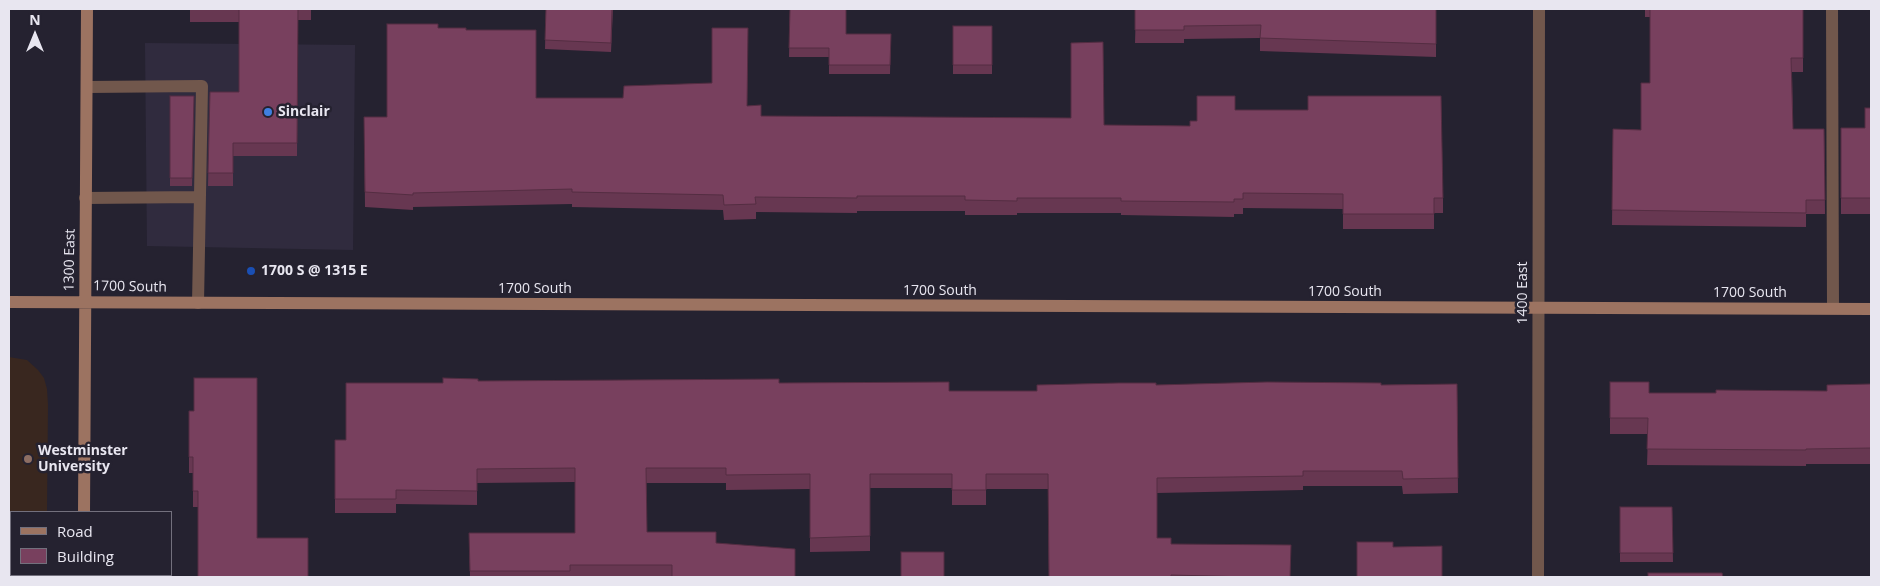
<!DOCTYPE html>
<html>
<head>
<meta charset="utf-8">
<style>
  body { margin:0 }
  #map { position:relative; width:1880px; height:586px; overflow:hidden; background:#252230; font-family:"Open Sans",sans-serif }
  canvas { display:block }
  .frame { position:absolute; inset:0; border:10px solid #e8e6f0; pointer-events:none }
  .legend { position:absolute; left:10px; top:511px; width:162px; height:65px; box-sizing:border-box; background:#252230; border:1px solid #73707d; margin:0; padding:6px 9px; list-style:none; font-size:15px; color:#e8e6f0 }
  .legend li { display:flex; align-items:center; gap:10px; height:25px }
  .legend b { width:25px; border:1px solid #73707d }
  .north { position:absolute; left:10px; top:10px; width:50px; height:50px; -webkit-text-stroke:4px #252230; paint-order:stroke; rotate:0deg; font-size:14px; font-weight:700; line-height:20px; text-align:center; color:#e8e6f0 }
  .north::after { content:''; display:block; margin:auto; width:18px; height:22px; background:#e8e6f0; clip-path:polygon(50% 0,100% 100%,50% 72%,0 100%) }
</style>
</head>
<body>
<div id="map">
<canvas width="1880" height="586"></canvas>
<div class="frame"></div>
<ul class="legend">
<li><b style="height:6px;background:#9c7361"></b>Road</li>
<li><b style="height:14px;background:#78405e"></b>Building</li>
</ul>
<div class="north">N</div>
</div>
<script>
const ctx = document.querySelector('canvas').getContext('2d');
ctx.lineJoin = 'round';
function fillPath(path, color) {
  ctx.fillStyle = color;
  ctx.fill(path, 'evenodd');
}
function toPath(rows) {
  const path = new Path2D();
  for (const r of rows) {
    path.moveTo(r[0], r[1]);
    for (let i = 2; i < r.length; i += 2) path.lineTo(r[i], r[i + 1]);
  }
  return path;
}
function strokePath(path, color, width, dash) {
  ctx.strokeStyle = color;
  ctx.lineWidth = width;
  ctx.lineCap = dash ? 'butt' : 'round';
  ctx.setLineDash(dash || []);
  ctx.stroke(path);
}
function write(font, color, halo, rows, align = 'center') {
  ctx.font = font + ' "Open Sans",sans-serif';
  ctx.lineWidth = 5;
  ctx.setLineDash([]);
  ctx.textBaseline = 'middle';
  ctx.strokeStyle = halo;
  ctx.fillStyle = color;
  for (const [text, x, y, turn = 0] of rows) {
    ctx.save();
    ctx.translate(x, y);
    ctx.rotate((+turn || 0) * Math.PI / 180);
    ctx.textAlign = isNaN(turn) ? turn : align;
    if (halo) ctx.strokeText(text, 0, 0);
    ctx.fillText(text, 0, 0);
    ctx.restore();
  }
}
const built = toPath([
  [145,43,355,45,353,250,147,246]
]);
const education = toPath([
  [9,357,27,360,38,370,44,378,47,389,48,405,47,512,11,512,11,575,46,575,46,577,9,577]
]);
const lane = toPath([
  [1832,9,1833,308],
  [87,87,202,86,198,303],
  [85,198,200,197]
]);
const street = toPath([
  [1538,577,1539,9]
]);
const secondary = toPath([
  [9,302,1871,309],
  [84,512,87,9],
  [84,577,84,575]
]);
const wall = toPath([
  [190,9,311,9,311,20,298,20,297,156,233,156,233,186,208,186,210,92,239,92,239,22,190,22],
  [546,9,613,9,611,52,545,49],
  [790,9,846,34,891,34,890,74,829,74,829,57,789,57],
  [1136,9,1436,9,1436,57,1260,51,1260,38,1184,39,1184,43,1135,43],
  [1645,9,1803,9,1803,72,1792,72,1793,129,1824,129,1825,214,1806,214,1806,227,1612,225,1613,129,1641,130,1650,83,1650,17,1645,17],
  [953,26,992,26,992,74,953,74],
  [438,28,466,30,536,98,747,106,761,116,1104,125,1190,126,1197,121,1235,110,1443,198,1443,213,1434,213,1434,229,1343,229,1343,209,1243,208,1243,214,1234,214,1234,217,1121,215,1121,213,1017,213,1017,215,965,215,965,211,857,211,857,213,756,212,756,219,724,220,723,210,572,207,572,204,413,207,413,210,365,207,364,117,387,117],
  [170,96,194,96,192,186,170,186],
  [1871,108,1871,214,1841,214,1841,128,1865,128],
  [257,378,198,507,193,507,193,473,189,473,189,411,194,411],
  [478,381,779,383,949,391,1037,391,1156,385,1381,385,1457,384,1458,493,1403,494,1402,486,1303,486,1303,490,1157,493,1157,538,1171,544,1291,577,1049,577,1048,489,986,489,986,505,952,505,952,488,870,488,870,551,810,552,810,489,726,490,726,483,646,483,647,532,716,543,795,577,470,577,469,533,575,533,575,482,477,483,477,505,396,504,396,513,335,513,335,440,346,440,443,383],
  [1610,382,1649,393,1716,393,1827,391,1871,384,1871,464,1806,464,1806,466,1647,465,1648,434,1610,434],
  [1620,507,1672,507,1673,562,1620,562]
]);
const building = toPath([
  [239,9,298,9,297,143,233,143,233,173,208,173,210,92,239,92,239,9],
  [546,9,612,9,611,43,545,40,546,9],
  [790,9,846,9,846,34,891,34,890,65,829,65,829,48,789,48,790,9],
  [1135,9,1436,9,1436,44,1260,38,1261,25,1184,26,1184,30,1135,30,1135,9],
  [1650,9,1803,9,1803,58,1791,58,1793,129,1824,129,1825,200,1806,200,1806,213,1612,210,1613,129,1641,130,1641,83,1650,83,1650,9],
  [387,24,438,24,438,28,466,28,466,30,536,30,536,98,623,98,624,86,712,83,712,28,748,28,747,106,761,105,761,116,1071,118,1071,43,1103,42,1104,125,1190,126,1190,121,1197,121,1197,96,1235,96,1235,110,1308,110,1308,96,1441,96,1443,198,1434,198,1434,214,1343,214,1343,194,1243,193,1243,199,1234,199,1234,202,1121,201,1121,198,1017,198,1017,201,965,200,965,196,857,196,857,198,755,197,756,204,724,205,723,195,572,192,572,189,413,193,413,195,365,192,364,117,387,117,387,24],
  [953,26,992,26,992,65,953,65,953,26],
  [170,96,194,96,192,178,170,178,170,96],
  [1865,108,1871,108,1871,198,1841,198,1841,128,1865,128,1865,108],
  [194,378,257,378,257,538,308,538,308,577,198,577,198,491,193,491,193,457,189,457,189,411,194,411,194,378],
  [443,378,478,379,478,381,779,379,779,383,949,382,949,391,1037,391,1037,385,1118,383,1156,383,1156,385,1267,382,1381,383,1381,385,1457,384,1458,478,1403,479,1402,471,1303,471,1303,476,1157,478,1157,538,1171,538,1171,544,1291,545,1290,577,1249,577,1171,575,1171,577,1049,577,1048,474,986,474,986,490,952,490,952,474,870,474,870,536,810,538,810,474,726,475,726,468,646,468,647,532,716,532,716,543,795,549,795,577,672,577,672,565,570,565,570,571,470,571,469,533,575,533,575,468,477,469,477,491,396,490,396,499,335,499,335,440,346,440,346,383,443,383,443,378],
  [1610,382,1649,382,1649,393,1716,393,1716,390,1827,391,1827,385,1871,384,1871,448,1806,449,1806,450,1647,449,1648,418,1610,418,1610,382],
  [1620,507,1672,507,1673,553,1620,553,1620,507],
  [1357,542,1393,542,1393,547,1442,546,1442,577,1357,577,1357,542],
  [901,552,944,552,944,577,901,577,901,552],
  [1648,573,1722,573,1723,577,1648,577,1648,573]
]);
const markers = [
  [268,112,5,"#3f7fe0"],
  [251,271,5,"#1a4fb4"],
  [28,459,5,"#8d6e63"]
];
const poiNames = [
  ["Sinclair",278,112],
  ["1700 S @ 1315 E",261,271],
  ["Westminster",38,451],
  ["University",38,467]
];
const streetNames = [
  ["1300 East",70,260,-89],
  ["1700 South",130,287,1],
  ["1700 South",535,289],
  ["1700 South",940,291],
  ["1700 South",1345,292],
  ["1400 East",1523,293,-90],
  ["1700 South",1750,293]
];
fillPath(built, '#302b3e');
fillPath(education, '#39271f');
strokePath(lane, '#71574c', 12);
strokePath(street, '#71574c', 12);
strokePath(secondary, '#9c7361', 12);
fillPath(wall, '#673751');
fillPath(building, '#78405e');
strokePath(building, '#542d42', 1);
for (const [x, y, r, color] of markers) {
  const dot = new Path2D();
  dot.arc(x, y, r, 0, 2 * Math.PI);
  ctx.fillStyle = color;
  ctx.fill(dot);
  strokePath(dot, '#252230', 2);
}
write('bold 14px', '#e8e6f0', '#252230', poiNames, 'left');
write('14px', '#e8e6f0', '#252230', streetNames);
</script>
</body>
</html>
